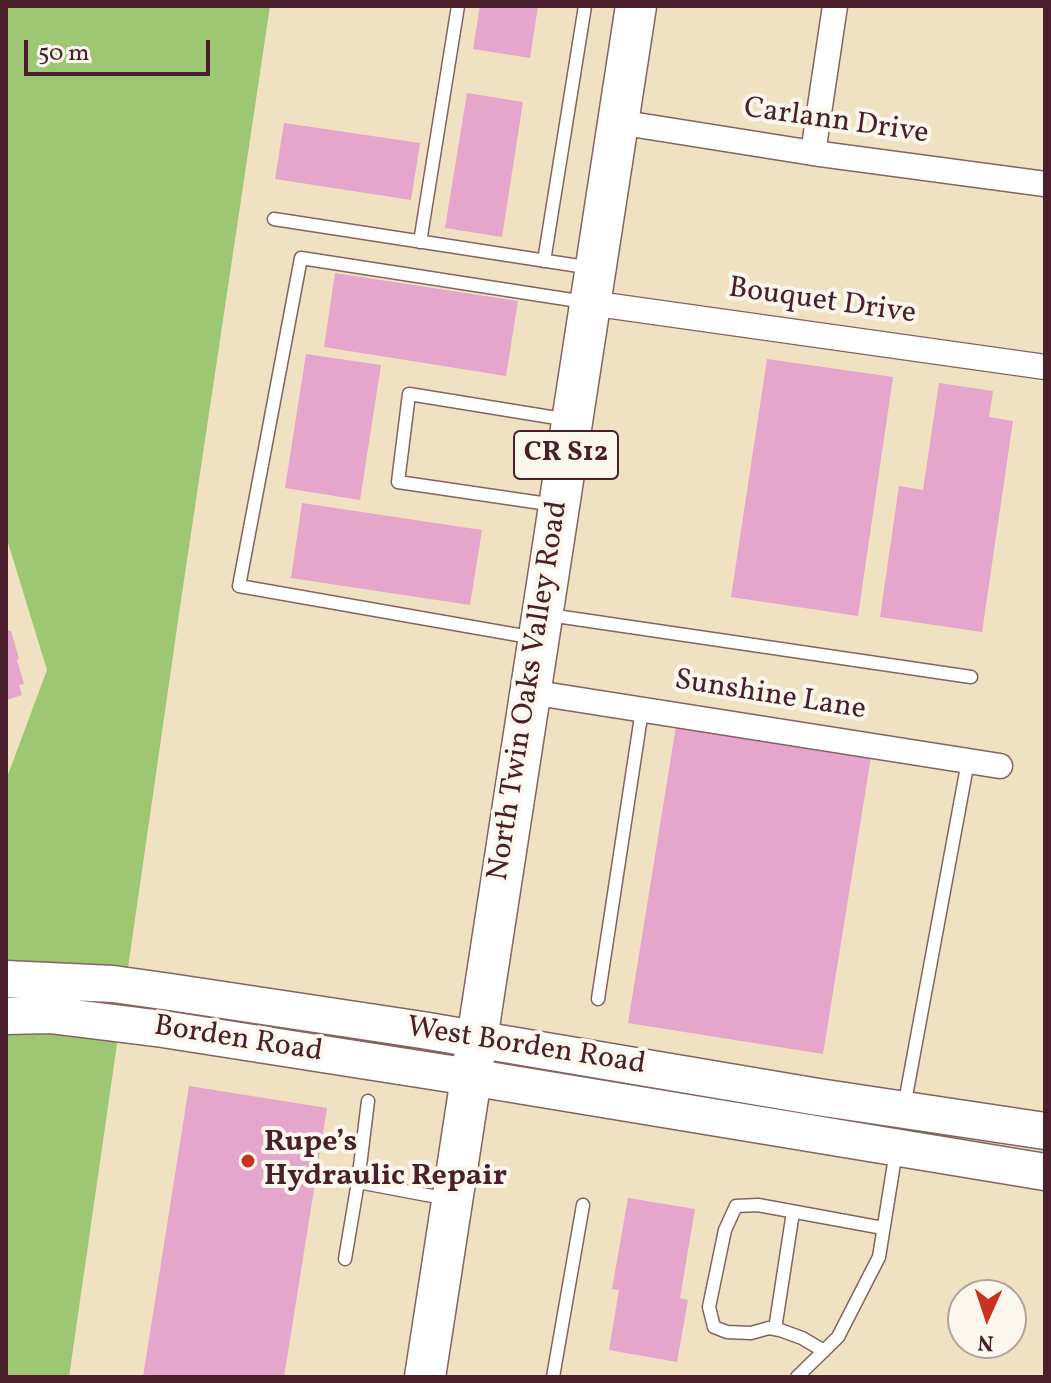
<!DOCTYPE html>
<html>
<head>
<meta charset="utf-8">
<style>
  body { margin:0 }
  #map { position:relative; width:1051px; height:1383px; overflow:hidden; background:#f0e1c2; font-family:Vollkorn,serif }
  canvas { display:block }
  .frame { position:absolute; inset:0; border:8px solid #4a1f2b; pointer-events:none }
  .north { position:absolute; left:947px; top:1279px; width:80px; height:80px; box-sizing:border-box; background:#fbf7ec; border:2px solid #b4a19f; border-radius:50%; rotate:183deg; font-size:22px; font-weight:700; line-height:32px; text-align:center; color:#4a1f2b }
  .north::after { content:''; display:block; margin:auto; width:28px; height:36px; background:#c8321e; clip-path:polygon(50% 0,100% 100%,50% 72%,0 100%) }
  .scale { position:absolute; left:24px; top:40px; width:186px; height:36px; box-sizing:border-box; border:4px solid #4a1f2b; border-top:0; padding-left:10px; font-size:24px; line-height:28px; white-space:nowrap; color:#4a1f2b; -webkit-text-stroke:6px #fbf7ec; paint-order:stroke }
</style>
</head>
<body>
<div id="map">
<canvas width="1051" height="1383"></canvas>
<div class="frame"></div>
<div class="north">N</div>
<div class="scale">50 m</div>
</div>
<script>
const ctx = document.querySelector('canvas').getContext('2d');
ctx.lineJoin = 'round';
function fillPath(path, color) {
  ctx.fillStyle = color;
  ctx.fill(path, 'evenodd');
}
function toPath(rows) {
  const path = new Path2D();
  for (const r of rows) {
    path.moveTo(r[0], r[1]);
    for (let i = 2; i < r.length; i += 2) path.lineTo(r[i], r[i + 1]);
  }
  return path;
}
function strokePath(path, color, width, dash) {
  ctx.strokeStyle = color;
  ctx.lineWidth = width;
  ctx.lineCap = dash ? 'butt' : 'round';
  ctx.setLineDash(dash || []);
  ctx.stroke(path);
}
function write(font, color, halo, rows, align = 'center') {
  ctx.font = font + ' Vollkorn,serif';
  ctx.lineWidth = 8;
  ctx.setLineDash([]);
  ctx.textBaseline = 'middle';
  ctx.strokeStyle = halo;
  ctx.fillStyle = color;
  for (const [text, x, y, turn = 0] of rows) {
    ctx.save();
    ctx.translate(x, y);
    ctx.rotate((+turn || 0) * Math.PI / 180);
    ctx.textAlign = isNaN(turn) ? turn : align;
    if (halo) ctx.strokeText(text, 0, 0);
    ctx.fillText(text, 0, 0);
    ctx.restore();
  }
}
const green = toPath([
  [6,6,270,6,180,607,69,1377,6,1377,6,780,47,670,6,536]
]);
const building = toPath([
  [480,6,538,6,530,58,473,49],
  [467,93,523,102,502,237,445,228],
  [284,123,420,143,411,200,275,179],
  [335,273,518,301,506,376,324,347],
  [306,354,381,365,360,500,285,488],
  [767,359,893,377,858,616,731,597],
  [939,383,993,391,989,417,1013,421,982,632,880,617,899,486,923,490],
  [302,503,482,530,470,605,291,578],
  [6,625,9,631,11,631,19,659,17,660,24,684,19,685,22,695,6,700],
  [676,726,871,757,823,1054,628,1023],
  [189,1086,327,1108,284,1377,143,1377],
  [628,1198,695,1209,680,1298,688,1300,677,1362,609,1350,619,1290,612,1289]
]);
const lane = toPath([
  [274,219,592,268],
  [420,242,458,6],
  [544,261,585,6],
  [555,505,398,482,409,394,569,420],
  [549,615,971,677],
  [535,638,239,586,301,258,585,302],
  [598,999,642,710],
  [904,1107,968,761],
  [358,1182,368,1101],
  [345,1259,358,1182,448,1199],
  [775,1329,793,1212],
  [824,1351,802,1338,780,1330,769,1328,751,1333,727,1332,714,1327,709,1307,725,1230,736,1206,758,1205,883,1228],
  [553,1377,583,1205],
  [797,1377,838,1337,879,1257,896,1151]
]);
const street = toPath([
  [618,122,813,153,1045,184],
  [813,153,835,6],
  [590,303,1045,367],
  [530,692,1000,766]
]);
const secondary = toPath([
  [6,979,113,984,170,992,422,1030,818,1097,1045,1131],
  [6,1016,50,1015,163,1029,470,1077,1045,1172]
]);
const primary = toPath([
  [425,1377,636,6]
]);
const markers = [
  [248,1161,8,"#c8321e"]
];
const shields = [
  [566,455,104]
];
const shieldNames = [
  ["CR S12",566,455]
];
const streetNames = [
  ["Carlann Drive",836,123,8],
  ["Bouquet Drive",822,303,8],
  ["North Twin Oaks Valley Road",530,691,-81],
  ["Sunshine Lane",770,697,9],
  ["Borden Road",238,1041,9],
  ["West Borden Road",526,1048,9]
];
const poiNames = [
  ["Rupe’s",264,1144],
  ["Hydraulic Repair",264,1178]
];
fillPath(green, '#9dc773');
fillPath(building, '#e6a5cb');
strokePath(lane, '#846360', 15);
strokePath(street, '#846360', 27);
strokePath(secondary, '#846360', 39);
strokePath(primary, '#846360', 43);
strokePath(lane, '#fff', 12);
strokePath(street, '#fff', 24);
strokePath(secondary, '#fff', 36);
strokePath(primary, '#fff', 40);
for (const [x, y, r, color] of markers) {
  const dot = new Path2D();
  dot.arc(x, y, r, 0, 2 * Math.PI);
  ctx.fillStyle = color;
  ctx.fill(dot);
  strokePath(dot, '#fbf7ec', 3);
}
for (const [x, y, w] of shields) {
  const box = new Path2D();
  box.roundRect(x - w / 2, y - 24, w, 48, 6);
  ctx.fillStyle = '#fbf7ec';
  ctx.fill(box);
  strokePath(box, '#4a1f2b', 2);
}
write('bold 28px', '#4a1f2b', null, shieldNames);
write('30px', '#4a1f2b', '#fbf7ec', streetNames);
write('bold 30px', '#4a1f2b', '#fbf7ec', poiNames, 'left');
</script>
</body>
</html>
